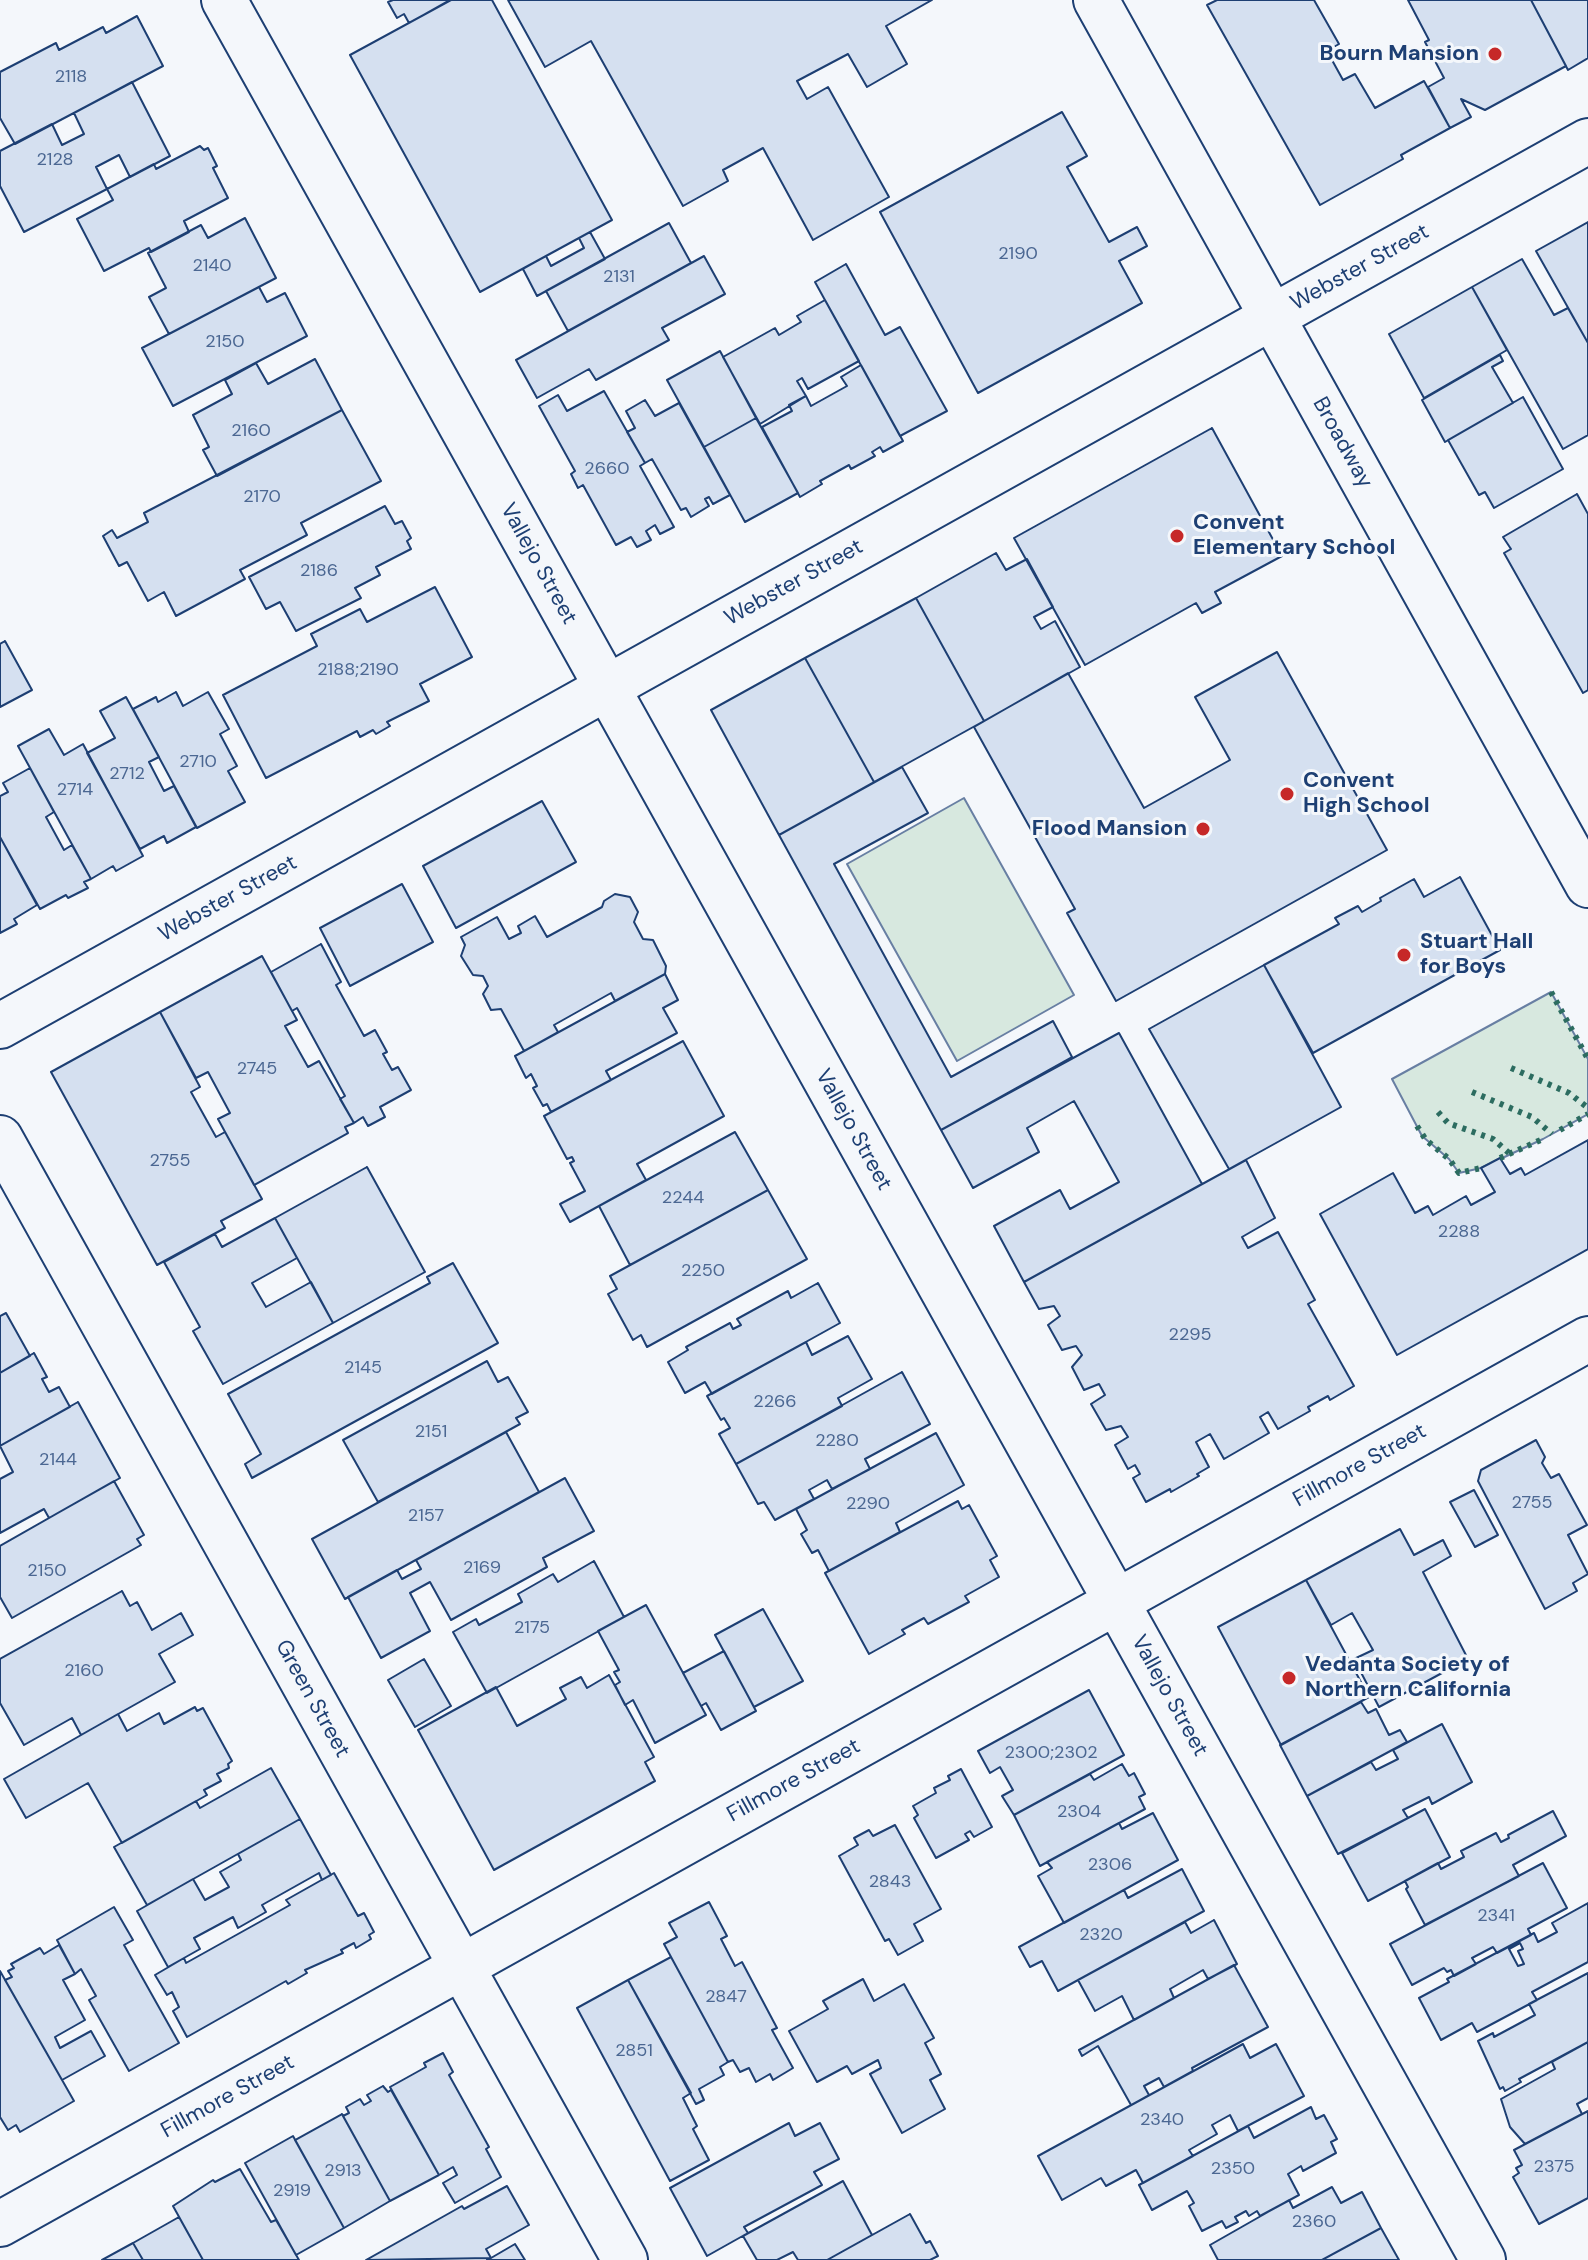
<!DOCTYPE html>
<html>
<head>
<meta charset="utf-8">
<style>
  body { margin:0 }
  canvas { display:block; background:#f4f7fb }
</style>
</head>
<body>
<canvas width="1588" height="2260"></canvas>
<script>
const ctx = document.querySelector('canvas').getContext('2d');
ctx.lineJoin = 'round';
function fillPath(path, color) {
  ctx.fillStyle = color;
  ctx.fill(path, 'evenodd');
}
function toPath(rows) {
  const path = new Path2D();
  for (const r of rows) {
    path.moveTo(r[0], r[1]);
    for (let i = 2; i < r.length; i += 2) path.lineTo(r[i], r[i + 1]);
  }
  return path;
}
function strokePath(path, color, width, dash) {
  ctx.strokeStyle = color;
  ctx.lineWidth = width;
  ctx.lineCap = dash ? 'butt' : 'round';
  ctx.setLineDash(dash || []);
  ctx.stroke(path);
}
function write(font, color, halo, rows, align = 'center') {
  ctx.font = font + ' "DM Sans",sans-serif';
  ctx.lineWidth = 6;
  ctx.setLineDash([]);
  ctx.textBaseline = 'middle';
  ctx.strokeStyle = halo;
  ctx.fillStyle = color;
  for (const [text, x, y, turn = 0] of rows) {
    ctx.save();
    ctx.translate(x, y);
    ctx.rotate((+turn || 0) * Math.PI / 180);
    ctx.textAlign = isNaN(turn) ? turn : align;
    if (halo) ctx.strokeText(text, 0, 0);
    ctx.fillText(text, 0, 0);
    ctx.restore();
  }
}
const green = toPath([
  [964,798,1074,995,957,1061,847,864,964,798],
  [1551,992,1588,1059,1588,1114,1543,1139,1481,1168,1459,1173,1449,1159,1422,1136,1392,1079,1551,992]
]);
const building = toPath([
  [393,0,450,0,409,23,404,14,397,18,388,2,393,0],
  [451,0,492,0,612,220,480,292,350,55,451,0],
  [508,0,932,0,886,26,907,64,867,87,848,54,797,81,807,99,828,87,889,197,813,240,763,148,723,170,728,181,683,206,591,41,545,67,508,0],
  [1217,0,1314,0,1339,44,1327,51,1343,80,1355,74,1375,108,1424,81,1450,128,1401,155,1403,159,1320,205,1207,5,1217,0],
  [1408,0,1531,0,1566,66,1485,110,1461,99,1471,117,1450,128,1428,87,1444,78,1425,42,1429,40,1408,0],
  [1531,0,1588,0,1588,58,1568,70,1531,0],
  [137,16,163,66,15,144,0,118,0,72,56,43,59,50,103,27,106,33,137,16],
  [132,82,170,156,130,177,119,155,96,167,107,189,24,232,0,186,0,151,52,124,62,145,84,134,74,113,132,82],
  [1062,112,1087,156,1067,167,1109,242,1137,227,1147,246,1119,261,1142,303,978,393,880,212,1062,112],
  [200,146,204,150,208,148,217,166,213,168,228,198,184,221,189,232,151,252,149,248,104,271,77,219,113,200,107,189,154,164,156,169,200,146],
  [245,218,276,278,169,334,149,297,166,288,148,253,201,225,208,238,245,218],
  [1588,222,1588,343,1536,251,1588,222],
  [669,223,691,263,568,331,546,291,669,223],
  [590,232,605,259,537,296,523,269,546,256,551,266,584,248,579,238,590,232],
  [704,256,725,294,662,328,669,340,596,380,589,369,537,398,516,360,704,256],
  [1522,259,1554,315,1568,308,1588,343,1588,435,1563,449,1472,287,1522,259],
  [846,264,885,335,900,327,947,411,900,436,815,282,846,264],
  [259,287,267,302,285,293,307,336,173,406,142,348,259,287],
  [1472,287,1507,350,1424,398,1389,334,1472,287],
  [825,300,859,361,808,389,802,378,797,381,806,396,760,424,723,357,775,328,779,335,801,322,797,316,825,300],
  [720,351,756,418,704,447,667,380,720,351],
  [1500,355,1503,361,1492,367,1513,403,1445,442,1422,400,1500,355],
  [315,359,342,410,217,476,203,450,209,447,193,415,232,394,225,380,256,363,268,384,315,359],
  [861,365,903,441,883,452,880,447,872,452,875,456,851,469,849,465,820,481,822,484,800,497,762,427,792,411,789,405,806,396,811,406,847,386,841,377,861,365],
  [604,391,645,463,640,466,674,527,660,534,655,525,646,531,651,540,637,547,631,537,616,545,583,485,578,488,571,474,575,471,539,406,558,395,567,411,604,391],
  [1523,397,1563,469,1494,508,1485,492,1479,495,1448,440,1523,397],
  [645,400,655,416,679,403,730,495,713,504,709,497,705,499,709,506,691,517,686,508,681,510,652,459,645,463,627,432,635,428,626,411,645,400],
  [342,410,381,481,301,523,307,535,240,570,245,579,176,616,164,592,148,601,127,562,119,566,103,536,112,530,117,538,148,522,144,513,342,410],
  [756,418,798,493,745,522,704,447,756,418],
  [1212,428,1282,556,1215,592,1221,603,1202,613,1196,603,1085,665,1014,538,1212,428],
  [1577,494,1588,514,1588,690,1583,693,1504,553,1511,549,1503,537,1577,494],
  [385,506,395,524,402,521,411,538,407,541,411,549,376,567,380,575,355,588,361,598,296,631,280,602,266,609,249,577,385,506],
  [996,553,1006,570,1027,559,1053,607,1034,617,1041,629,1055,621,1080,667,984,721,916,598,996,553],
  [435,587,472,657,420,684,429,701,387,722,390,726,376,734,373,730,360,737,357,731,266,778,223,695,317,646,311,634,360,609,367,622,435,587],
  [916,598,984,721,874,782,805,658,916,598],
  [5,641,32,690,0,707,0,644,5,641],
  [1277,652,1387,850,1116,1001,1067,913,1075,909,974,727,1068,673,1144,808,1230,760,1195,697,1277,652],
  [805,658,874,782,779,835,711,710,805,658],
  [176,692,183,706,208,692,229,729,220,734,237,766,228,771,245,802,197,828,133,709,156,697,158,702,176,692],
  [126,697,159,757,149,762,164,791,174,786,196,827,167,843,164,836,140,849,87,753,115,738,100,711,126,697],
  [49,729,64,755,83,744,143,856,116,871,113,866,91,879,18,746,49,729],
  [902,767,928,813,834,864,951,1077,1053,1021,1072,1057,941,1130,779,835,902,767],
  [30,768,54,812,46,817,64,850,72,845,91,879,84,882,88,888,68,898,66,895,40,909,0,837,0,796,8,792,3,783,30,768],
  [542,801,576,862,456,928,423,866,542,801],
  [0,837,37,905,14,919,17,924,0,933,0,837],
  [1460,877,1500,950,1313,1053,1264,965,1339,924,1335,918,1358,906,1362,912,1381,901,1380,898,1414,879,1424,897,1460,877],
  [402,884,433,942,350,986,320,928,402,884],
  [615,894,630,897,638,912,634,922,643,939,653,940,666,966,665,974,615,1001,611,993,554,1025,558,1032,524,1051,501,1009,491,1010,483,994,488,986,483,976,473,975,461,956,465,945,461,937,497,917,509,939,521,933,518,926,535,916,547,937,602,907,604,901,615,894],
  [321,944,341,982,336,985,364,1036,375,1030,387,1052,383,1054,392,1070,398,1067,411,1090,380,1107,385,1117,368,1126,363,1117,354,1123,340,1099,345,1096,297,1008,292,1011,271,972,321,944],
  [262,956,297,1020,285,1026,308,1067,319,1061,354,1123,345,1127,348,1133,254,1185,218,1119,230,1113,208,1072,196,1078,160,1012,262,956],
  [1264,965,1341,1107,1229,1169,1149,1029,1264,965],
  [665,974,678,1000,663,1008,677,1033,606,1071,611,1080,551,1112,547,1104,543,1106,533,1088,537,1086,531,1074,526,1078,515,1056,665,974],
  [160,1012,200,1087,191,1092,216,1137,225,1132,262,1199,221,1221,225,1228,157,1265,51,1072,160,1012],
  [1119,1033,1202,1184,1024,1282,994,1226,1060,1190,1070,1209,1119,1182,1074,1101,1027,1128,1039,1152,973,1188,941,1130,1119,1033],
  [683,1041,724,1116,637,1164,646,1180,570,1222,560,1204,585,1191,570,1163,574,1161,572,1157,567,1159,544,1116,683,1041],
  [735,1132,768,1190,630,1265,599,1206,735,1132],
  [1588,1140,1588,1249,1397,1355,1320,1214,1393,1173,1415,1213,1428,1206,1433,1215,1466,1196,1471,1205,1495,1192,1481,1168,1500,1158,1510,1174,1521,1168,1525,1175,1588,1140],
  [1246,1160,1275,1218,1242,1237,1248,1248,1278,1232,1315,1300,1308,1304,1354,1386,1330,1400,1328,1396,1308,1407,1310,1411,1278,1429,1268,1412,1260,1417,1269,1433,1224,1459,1210,1434,1196,1442,1209,1467,1197,1474,1199,1476,1171,1492,1170,1489,1146,1502,1133,1478,1140,1474,1135,1465,1128,1469,1115,1445,1128,1437,1121,1426,1106,1430,1091,1404,1105,1395,1099,1384,1084,1390,1072,1367,1082,1355,1076,1346,1062,1350,1048,1325,1060,1316,1054,1306,1039,1309,1024,1282,1246,1160],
  [367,1167,425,1272,333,1323,275,1218,367,1167],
  [768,1190,807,1259,647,1347,641,1335,633,1340,608,1294,617,1289,610,1276,768,1190],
  [275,1218,297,1258,252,1283,266,1307,311,1282,333,1323,223,1384,193,1331,200,1327,164,1262,215,1234,222,1247,275,1218],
  [453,1263,498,1343,252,1478,245,1464,261,1454,228,1394,430,1283,427,1277,453,1263],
  [818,1283,840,1323,712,1394,705,1382,685,1393,668,1362,688,1350,686,1347,730,1323,733,1329,741,1325,737,1319,788,1291,791,1298,818,1283],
  [6,1313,30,1356,0,1373,0,1316,6,1313],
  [848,1336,872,1379,838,1398,842,1406,736,1464,719,1434,730,1428,724,1418,721,1420,707,1396,806,1342,812,1355,848,1336],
  [34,1353,47,1377,42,1379,49,1392,59,1387,70,1407,0,1446,0,1373,34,1353],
  [487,1361,498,1382,508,1377,528,1412,516,1418,520,1424,378,1502,343,1440,487,1361],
  [902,1372,930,1424,865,1459,870,1469,832,1489,827,1480,809,1490,814,1499,775,1520,764,1502,758,1504,736,1464,902,1372],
  [78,1402,120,1478,49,1518,44,1509,0,1533,0,1479,13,1472,0,1446,78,1402],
  [506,1432,539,1492,345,1599,312,1539,506,1432],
  [936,1433,964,1485,896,1523,900,1532,829,1571,818,1550,812,1553,801,1534,807,1530,796,1509,936,1433],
  [1536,1440,1545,1457,1542,1463,1551,1478,1559,1474,1587,1525,1568,1535,1588,1574,1573,1583,1577,1591,1545,1609,1478,1481,1481,1470,1536,1440],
  [565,1478,594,1531,543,1558,547,1567,451,1620,430,1582,410,1593,430,1631,381,1658,348,1597,397,1570,402,1579,421,1569,416,1560,565,1478],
  [114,1481,144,1535,137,1539,141,1545,12,1618,0,1597,0,1546,114,1481],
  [1474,1490,1498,1535,1475,1547,1450,1502,1474,1490],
  [958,1501,962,1509,969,1505,997,1556,990,1560,999,1577,965,1596,969,1602,928,1624,924,1618,902,1630,905,1634,869,1654,825,1573,958,1501],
  [1400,1529,1414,1555,1443,1540,1451,1556,1423,1572,1468,1659,1379,1707,1354,1659,1373,1650,1352,1613,1331,1625,1306,1580,1400,1529],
  [594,1561,624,1617,487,1693,453,1632,476,1619,479,1625,522,1602,518,1594,553,1574,558,1582,594,1561],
  [1306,1580,1369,1697,1281,1745,1218,1627,1306,1580],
  [122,1591,130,1606,137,1602,152,1630,181,1613,193,1635,159,1654,175,1682,81,1735,72,1718,24,1745,0,1703,0,1659,122,1591],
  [646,1605,706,1715,655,1743,633,1700,625,1705,615,1685,620,1682,614,1672,619,1670,598,1631,646,1605],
  [763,1609,803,1681,754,1707,715,1635,763,1609],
  [724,1651,756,1711,721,1730,706,1703,701,1706,683,1673,724,1651],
  [424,1659,451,1706,415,1727,388,1680,424,1659],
  [609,1675,654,1757,645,1762,655,1781,494,1870,418,1730,496,1687,517,1726,566,1699,560,1688,581,1677,587,1688,609,1675],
  [1089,1690,1124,1755,1014,1815,1002,1796,1013,1790,1000,1767,990,1773,978,1751,1089,1690],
  [1361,1702,1368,1713,1376,1709,1389,1735,1400,1730,1407,1742,1307,1796,1280,1745,1361,1702],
  [195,1707,197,1711,203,1708,232,1761,228,1764,229,1768,217,1774,221,1781,204,1790,207,1795,122,1843,88,1783,26,1818,4,1779,118,1714,127,1731,159,1713,164,1724,195,1707],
  [1442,1724,1472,1782,1432,1804,1429,1797,1403,1810,1408,1818,1338,1854,1307,1796,1371,1762,1376,1770,1398,1759,1393,1750,1442,1724],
  [1122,1764,1129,1776,1134,1773,1145,1794,1139,1797,1145,1809,1040,1866,1014,1815,1090,1774,1094,1780,1122,1764],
  [271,1768,300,1819,147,1905,114,1847,196,1801,200,1808,271,1768],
  [961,1769,992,1827,974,1837,970,1831,965,1834,969,1840,936,1858,914,1818,918,1815,913,1806,936,1793,934,1788,950,1780,948,1776,961,1769],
  [1425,1809,1450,1857,1368,1901,1342,1853,1425,1809],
  [1553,1811,1566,1836,1513,1865,1519,1876,1425,1925,1406,1889,1408,1887,1405,1881,1438,1863,1441,1869,1464,1857,1461,1851,1496,1833,1501,1842,1509,1838,1508,1835,1553,1811],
  [1153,1813,1178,1860,1064,1923,1038,1876,1052,1868,1047,1862,1119,1823,1122,1829,1153,1813],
  [300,1819,331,1875,322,1880,319,1873,262,1905,266,1912,238,1928,233,1917,194,1938,200,1949,168,1967,137,1911,193,1879,205,1900,229,1887,220,1872,241,1860,238,1854,300,1819],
  [895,1825,941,1909,914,1924,923,1941,898,1955,889,1939,885,1941,839,1856,858,1845,854,1838,869,1830,873,1836,895,1825],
  [1543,1863,1567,1908,1528,1929,1531,1935,1497,1953,1493,1947,1472,1958,1476,1964,1454,1976,1451,1970,1447,1972,1444,1968,1412,1985,1390,1944,1543,1863],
  [1182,1869,1204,1911,1058,1991,1042,1961,1030,1967,1019,1947,1124,1890,1128,1898,1182,1869],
  [334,1873,358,1916,364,1913,374,1932,369,1935,371,1939,356,1948,354,1943,341,1950,343,1953,305,1970,307,1973,288,1984,286,1981,187,2037,173,2011,179,2007,172,1992,167,1995,155,1975,184,1958,186,1963,290,1905,286,1900,334,1873],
  [709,1902,727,1936,721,1939,735,1966,742,1962,777,2028,772,2030,793,2068,773,2080,770,2074,756,2082,749,2068,740,2072,733,2060,728,2062,664,1944,677,1937,669,1923,709,1902],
  [1588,1903,1588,1962,1532,1992,1537,2000,1477,2032,1472,2023,1441,2040,1419,1998,1449,1982,1447,1979,1534,1933,1538,1942,1557,1932,1552,1923,1588,1903],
  [1520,1943,1523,1949,1518,1951,1524,1964,1518,1966,1509,1949,1520,1943],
  [114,1907,133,1940,124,1945,179,2043,129,2071,89,2000,96,1996,81,1969,75,1974,57,1940,114,1907],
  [1214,1920,1237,1964,1208,1979,1203,1970,1170,1989,1174,1998,1134,2020,1122,1996,1095,2011,1078,1980,1185,1922,1191,1933,1214,1920],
  [59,1945,75,1974,63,1980,85,2020,55,2037,60,2048,91,2031,105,2056,62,2080,5,1980,12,1977,8,1971,14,1968,11,1964,40,1948,44,1954,59,1945],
  [671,1957,728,2062,720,2067,724,2075,699,2089,704,2100,696,2104,628,1980,671,1957],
  [1234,1965,1268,2027,1192,2068,1193,2071,1164,2087,1159,2078,1144,2086,1149,2095,1131,2105,1098,2046,1082,2056,1079,2050,1234,1965],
  [0,1971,74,2101,20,2132,16,2125,8,2130,0,2117,0,1971],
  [1588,1973,1588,2042,1519,2079,1521,2082,1505,2091,1503,2087,1500,2089,1478,2041,1493,2033,1494,2037,1535,2015,1529,2004,1588,1973],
  [863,1979,874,2001,904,1984,934,2038,925,2043,941,2074,930,2080,945,2109,902,2133,870,2074,881,2068,878,2060,852,2074,847,2066,817,2082,789,2031,828,2009,823,2001,863,1979],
  [628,1980,691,2093,683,2098,697,2126,693,2129,709,2160,670,2181,577,2008,628,1980],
  [1588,2042,1588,2098,1577,2104,1582,2114,1525,2144,1510,2127,1501,2099,1555,2069,1552,2062,1588,2042],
  [1243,2044,1250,2058,1276,2044,1304,2096,1238,2131,1230,2115,1212,2125,1217,2134,1189,2150,1193,2156,1143,2183,1136,2170,1106,2186,1101,2178,1062,2200,1038,2156,1243,2044],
  [443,2053,453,2072,449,2075,489,2147,486,2149,501,2177,455,2203,443,2183,457,2175,453,2167,439,2175,390,2087,426,2067,424,2063,443,2053],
  [383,2086,388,2092,391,2090,439,2175,390,2201,343,2116,349,2113,346,2107,360,2099,364,2105,371,2101,367,2095,383,2086],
  [1311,2107,1316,2119,1324,2115,1337,2139,1331,2142,1336,2153,1303,2171,1301,2166,1288,2174,1299,2195,1260,2216,1257,2211,1249,2216,1246,2211,1235,2217,1238,2222,1226,2228,1222,2221,1202,2231,1189,2206,1194,2203,1187,2191,1152,2210,1139,2185,1248,2126,1254,2138,1311,2107],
  [1588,2111,1588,2198,1539,2224,1513,2177,1519,2173,1516,2168,1522,2165,1514,2150,1588,2111],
  [342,2114,390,2201,344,2228,295,2140,342,2114],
  [789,2123,795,2136,820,2123,839,2159,814,2172,822,2185,744,2227,748,2233,707,2256,670,2188,789,2123],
  [293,2136,344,2228,296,2255,245,2163,293,2136],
  [240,2169,271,2222,276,2220,299,2260,203,2260,173,2206,213,2180,215,2182,240,2169],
  [843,2181,872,2235,827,2260,798,2260,793,2252,777,2260,757,2260,743,2236,843,2181],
  [507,2186,529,2225,486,2249,491,2258,366,2260,462,2206,464,2209,507,2186],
  [1332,2187,1341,2203,1362,2192,1381,2228,1322,2260,1218,2260,1210,2245,1289,2200,1293,2208,1332,2187],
  [910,2214,926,2243,930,2241,938,2256,930,2260,827,2260,910,2214],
  [179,2217,203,2260,143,2260,133,2243,179,2217],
  [1381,2228,1399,2260,1322,2260,1381,2228],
  [133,2243,143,2260,102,2260,133,2243],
  [515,2244,525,2260,487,2260,491,2258,515,2244]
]);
const minor = toPath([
  [224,0,1483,2260],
  [1096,0,1588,885],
  [0,1026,1588,141],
  [0,1138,625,2260],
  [0,2224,1588,1339]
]);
const hedge = toPath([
  [1551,992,1588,1059],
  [1511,1068,1569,1093,1588,1108],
  [1472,1092,1532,1117,1552,1134],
  [1438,1112,1448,1123,1493,1139,1509,1153],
  [1417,1126,1426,1140,1449,1159,1459,1173,1481,1168],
  [1560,1130,1588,1114],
  [1500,1158,1543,1139]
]);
const markers = [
  [1495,54,8,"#c62828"],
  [1177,536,8,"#c62828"],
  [1287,794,8,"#c62828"],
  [1203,829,8,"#c62828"],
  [1404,955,8,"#c62828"],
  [1289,1678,8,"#c62828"]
];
const numberNames = [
  ["2118",71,77],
  ["2128",55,160],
  ["2190",1018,254],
  ["2140",212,266],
  ["2131",619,277],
  ["2150",225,342],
  ["2160",251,431],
  ["2660",607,469],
  ["2170",262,497],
  ["2186",319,571],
  ["2188;2190",358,670],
  ["2710",198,762],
  ["2712",127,774],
  ["2714",75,790],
  ["2745",257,1069],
  ["2755",170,1161],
  ["2244",683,1198],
  ["2288",1459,1232],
  ["2250",703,1271],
  ["2295",1190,1335],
  ["2145",363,1368],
  ["2266",775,1402],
  ["2151",431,1432],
  ["2280",837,1441],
  ["2144",58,1460],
  ["2755",1532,1503],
  ["2290",868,1504],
  ["2157",426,1516],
  ["2169",482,1568],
  ["2150",47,1571],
  ["2175",532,1628],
  ["2160",84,1671],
  ["2300;2302",1051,1753],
  ["2304",1079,1812],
  ["2306",1110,1865],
  ["2843",890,1882],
  ["2341",1496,1916],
  ["2320",1101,1935],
  ["2847",726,1997],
  ["2851",634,2051],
  ["2340",1162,2120],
  ["2375",1554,2167],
  ["2350",1233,2169],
  ["2913",343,2171],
  ["2919",292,2191],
  ["2360",1314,2222]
];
const poiNames = [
  ["Bourn Mansion",1479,54,"right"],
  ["Convent",1193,523],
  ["Elementary School",1193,548],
  ["Convent",1303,781],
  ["High School",1303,806],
  ["Flood Mansion",1187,829,"right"],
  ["Stuart Hall",1420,942],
  ["for Boys",1420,967],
  ["Vedanta Society of",1305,1665],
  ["Northern California",1305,1690]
];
const streetNames = [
  ["Webster Street",1360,268,-29],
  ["Broadway",1342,443,61],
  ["Vallejo Street",538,564,61],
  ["Webster Street",794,583,-29],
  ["Webster Street",228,899,-29],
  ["Vallejo Street",853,1130,61],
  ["Fillmore Street",1360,1466,-29],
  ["Vallejo Street",1169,1696,61],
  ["Green Street",312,1699,61],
  ["Fillmore Street",794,1781,-29],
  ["Fillmore Street",228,2097,-29]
];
fillPath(green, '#d7e8df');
strokePath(green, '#687fa3', 2);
fillPath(building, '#d5e0f0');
strokePath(building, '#1d3f73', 2);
strokePath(minor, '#1d3f73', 48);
strokePath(minor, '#f4f7fb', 44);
strokePath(hedge, '#2c6c60', 6, [4, 6]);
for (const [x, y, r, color] of markers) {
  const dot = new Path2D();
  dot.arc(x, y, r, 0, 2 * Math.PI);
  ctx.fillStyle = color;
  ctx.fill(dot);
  strokePath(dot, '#f4f7fb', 3);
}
write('18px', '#4b6792', null, numberNames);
write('bold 22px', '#1d3f73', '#f4f7fb', poiNames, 'left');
write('22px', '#1d3f73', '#f4f7fb', streetNames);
</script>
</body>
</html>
